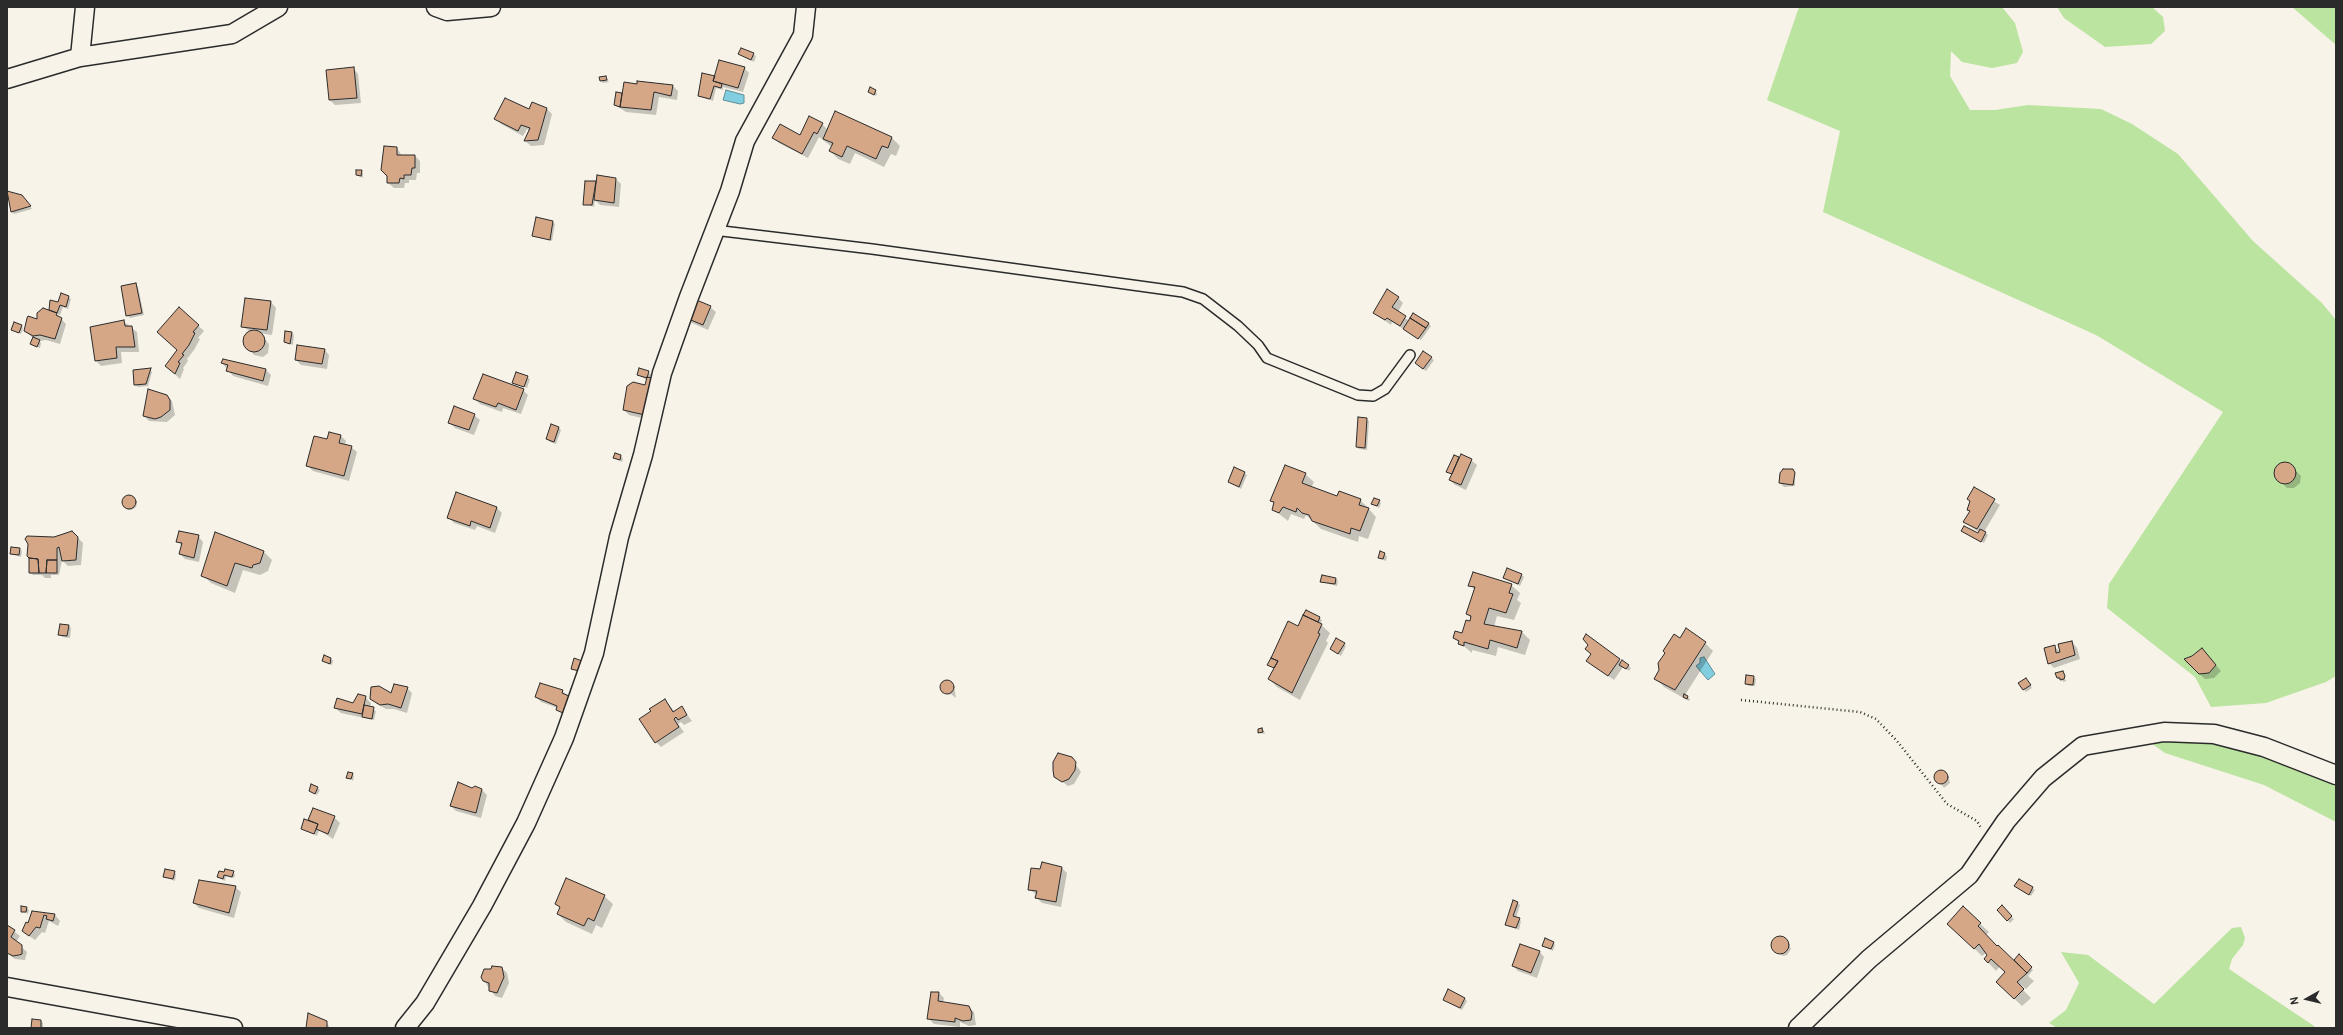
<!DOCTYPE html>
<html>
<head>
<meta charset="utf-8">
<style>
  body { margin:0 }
  #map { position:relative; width:2343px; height:1035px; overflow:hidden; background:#f7f3e8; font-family:Pangolin,sans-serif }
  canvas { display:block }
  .frame { position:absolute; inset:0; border:8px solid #2b2b2b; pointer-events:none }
  .north { position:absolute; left:2287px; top:979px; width:40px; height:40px; -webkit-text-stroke:3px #f7f3e8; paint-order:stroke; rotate:262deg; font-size:11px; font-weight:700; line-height:16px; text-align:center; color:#2b2b2b }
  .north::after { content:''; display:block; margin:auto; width:14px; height:18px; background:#2b2b2b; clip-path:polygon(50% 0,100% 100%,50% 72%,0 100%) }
</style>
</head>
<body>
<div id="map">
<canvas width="2343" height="1035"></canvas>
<div class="frame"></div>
<div class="north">N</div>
</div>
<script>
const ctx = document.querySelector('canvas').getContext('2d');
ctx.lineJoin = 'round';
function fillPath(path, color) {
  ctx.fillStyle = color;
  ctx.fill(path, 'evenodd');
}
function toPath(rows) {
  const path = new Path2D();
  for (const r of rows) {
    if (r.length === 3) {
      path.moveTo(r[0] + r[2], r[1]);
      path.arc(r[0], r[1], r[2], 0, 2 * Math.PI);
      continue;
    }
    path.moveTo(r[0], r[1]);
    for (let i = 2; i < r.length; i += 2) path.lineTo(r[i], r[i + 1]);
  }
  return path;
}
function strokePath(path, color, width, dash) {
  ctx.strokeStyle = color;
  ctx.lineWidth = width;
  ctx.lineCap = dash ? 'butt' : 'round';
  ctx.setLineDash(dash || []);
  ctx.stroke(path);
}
const green = toPath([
  [1799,7,2002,7,2015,23,2023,52,2017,63,1992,68,1962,62,1951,51,1950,76,1970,110,1995,110,2028,105,2101,109,2132,124,2178,154,2253,241,2322,303,2336,320,2336,676,2326,682,2266,703,2211,707,2195,677,2107,608,2109,584,2223,412,2096,335,1823,212,1840,131,1767,100],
  [2057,7,2152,7,2163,17,2165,31,2151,44,2105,47,2064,18],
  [2292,7,2336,7,2336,45],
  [2148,741,2227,743,2336,779,2336,822,2264,785,2165,753],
  [2241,927,2245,938,2243,945,2232,959,2229,969,2317,1028,2057,1028,2049,1023,2066,1010,2079,983,2061,952,2088,955,2154,1004,2232,928]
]);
const water = toPath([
  [726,90,744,95,744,103,740,104,723,100,726,90],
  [1704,657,1715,674,1708,680,1696,666,1700,663,1700,658,1704,657]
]);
const shadow = toPath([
  [739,54,753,54,756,56,754,62],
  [353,68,358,74,361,103,335,105,330,100,327,71],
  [744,68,749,73,743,92,723,87,723,90,716,88,713,101,699,96,715,78],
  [606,77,609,82,603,83,601,81],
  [673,86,678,91,677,100,659,97,656,115,626,112,615,105,617,94,623,95],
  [875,91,877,93,876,96,869,92],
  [532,103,547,109,552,114,544,145,531,146,525,141,530,131,527,129,523,136,501,124,496,118,529,110],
  [822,124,828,130,892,138,900,146,896,156,891,154,884,167,855,153,850,164,838,159,830,151,832,147,819,137,808,158,779,143,773,138,800,136],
  [397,148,402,156,415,156,420,161,420,173,417,173,416,180,409,180,409,183,405,183,404,188,394,188,388,183],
  [361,171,363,173,363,178,357,175],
  [615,178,621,184,619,207,600,205,595,200,594,207,584,204,595,182],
  [24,199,32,209,14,214,12,212],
  [553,222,555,224,552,241,533,236],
  [136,284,138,287,144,315,130,318,127,315],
  [68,297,71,299,68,309,63,307,60,315,56,313,66,324,60,344,46,340,39,341,41,343,40,348,34,346,31,344,33,338,25,331,38,321,53,313,50,310],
  [1398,298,1403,303,1398,312,1409,321,1429,324,1431,326,1421,340,1392,322,1391,325,1374,313],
  [271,302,276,308,272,335,259,333,269,344,268,353,263,357,254,355,245,344,246,336,251,332,242,326],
  [710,307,716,312,708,330,692,323,687,317],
  [179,308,204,331,198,338,200,339,194,350,187,359,188,361,183,368,184,369,180,379,166,366,178,350],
  [123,321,137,332,139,352,121,352,122,363,101,366,96,361,92,327],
  [21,326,23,328,21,334,12,329],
  [292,333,294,335,293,345,285,342],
  [324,349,329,355,327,369,301,365,296,360],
  [1431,358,1434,360,1426,371,1418,366],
  [222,363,265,369,271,375,268,386,233,376],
  [150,369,152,372,148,386,138,387,135,385],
  [640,369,651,374,650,420,629,415,624,410,630,383,645,386,647,380,638,375],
  [527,377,530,379,527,388,513,382],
  [523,390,528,395,521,414,503,408,502,412,480,404,475,399],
  [167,396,172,401,175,415,167,422,149,421,144,416],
  [474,415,480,420,474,435,455,428,449,422],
  [1366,419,1369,421,1367,450,1359,449,1357,447],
  [559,428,561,430,556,444,550,442,547,439],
  [341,436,346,441,345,445,351,447,357,452,349,481,313,471,308,466,327,440],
  [621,456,623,459,622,462,614,458],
  [1454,456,1471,460,1477,465,1466,490,1455,485,1450,480,1452,475,1447,471],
  [2282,464,2289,464,2301,476,2300,483,2294,488,2287,488,2276,476,2276,469],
  [1235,468,1247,475,1241,489,1229,482],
  [1782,470,1792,470,1795,472,1795,486,1784,487,1781,484],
  [1305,474,1314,482,1311,488,1338,498,1360,500,1368,508,1376,517,1368,539,1359,536,1358,542,1321,529,1306,515,1304,519,1291,514,1288,521,1273,509,1275,504,1271,501],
  [1974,488,2000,505,1984,532,1988,535,1984,543,1962,531,1978,535,1979,532,1964,522,1970,512,1968,509,1971,502,1968,499],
  [457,494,497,508,502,513,495,533,477,526,475,530,454,523,448,517],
  [130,503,7],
  [1379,501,1381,503,1379,508,1373,504],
  [72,532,83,543,81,565,68,566,62,560,59,575,51,575,51,578,45,578,42,575,33,575,30,573,54,538],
  [198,536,203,542,199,562,185,559,180,554,182,546,178,542],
  [20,549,22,551,21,557,11,554],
  [264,552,272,560,268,571,260,575,243,570,235,593,211,583,203,575],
  [1381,553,1387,556,1386,561,1379,558],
  [1521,575,1524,577,1520,586,1505,578],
  [1336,579,1338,581,1337,586,1321,582],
  [1470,585,1511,585,1520,593,1517,600,1521,603,1514,620,1497,616,1494,627,1522,632,1530,640,1525,655,1498,647,1496,656,1472,650,1472,653,1454,638,1463,634,1471,622,1471,618,1467,614,1475,590],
  [1306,611,1319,618,1322,620,1320,624,1330,633,1326,641,1328,643,1300,700,1277,687,1269,679,1275,669,1269,665,1298,627],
  [69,626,71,628,70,638,62,637,60,635],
  [1681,639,1705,643,1713,651,1685,695,1690,699,1689,701,1664,687,1656,679],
  [2072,642,2077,648,2080,659,2054,668,2049,663,2055,647,2061,653],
  [1344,644,1346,646,1341,656,1331,649],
  [1586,649,1619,660,1631,668,1629,671,1623,667,1614,680,1587,661,1592,655],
  [2202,649,2221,671,2214,678,2205,679,2185,661,2186,658,2192,657],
  [331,659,333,661,332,665,323,661],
  [2062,672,2066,681,2064,682,2058,678],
  [1753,677,1756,679,1755,686,1749,686,1746,684],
  [2026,679,2032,688,2026,692,2019,683],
  [947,681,954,686,956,698,951,694,949,695,941,686],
  [374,687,392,695,407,688,412,693,407,713,394,709,386,709,377,704,371,698,370,691],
  [562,691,570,697,574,719,562,715,558,708,541,702,536,697],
  [358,695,366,698,371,703,370,708,376,711,374,720,341,713,335,708,354,704],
  [665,700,675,712,682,708,692,721,684,725,681,722,678,724,684,732,661,747,656,742,652,711],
  [1262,729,1264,731,1265,734,1259,733],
  [1071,758,1081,772,1074,784,1068,786,1055,776],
  [1940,770,1948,775,1950,783,1944,788,1934,774],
  [352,774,354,776,353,781,348,777],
  [317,788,320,790,317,795,310,791],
  [472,789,482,790,487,795,481,818,456,811,451,806],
  [334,817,340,823,333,839,319,830,317,836,302,828,313,823,310,820],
  [1062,868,1067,873,1061,907,1042,903,1037,898,1037,895,1029,889,1041,871],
  [174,872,176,874,175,881,165,877],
  [233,872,235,875,234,878,226,876,225,881,218,877],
  [2019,880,2035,890,2031,896,2018,888],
  [235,887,241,892,234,918,199,908,194,903],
  [604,896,613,904,602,928,596,925,592,934,566,922,558,914,561,908,556,904],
  [1517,903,1520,905,1516,918,1521,921,1519,930,1506,925],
  [2002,907,2014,919,2010,923,1998,910],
  [26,908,29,910,28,914,22,911],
  [1963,908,1989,932,1986,935,1997,947,2014,962,2019,956,2033,970,2028,976,2034,981,2026,989,2021,985,2019,986,2031,998,2022,1006,2005,990,2006,973,2000,966,1996,971,1985,959,1989,955,1987,952,1982,956,1949,924],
  [33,912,55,915,60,921,58,926,49,921,45,933,42,932,35,940,29,936,29,924],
  [7,926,20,936,16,942,27,952,25,960,15,959,7,953],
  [1779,938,1788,942,1791,949,1787,955,1783,956,1775,950,1773,941],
  [1553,943,1555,945,1553,951,1543,946],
  [1539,951,1544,957,1537,978,1518,971,1513,966],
  [502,968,507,973,509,983,502,998,495,996,484,981],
  [939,993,944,998,943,1003,968,1007,974,1012,976,1025,969,1026,960,1022,960,1027,934,1024,928,1018],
  [1465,999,1467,1001,1462,1010,1444,1000],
  [309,1014,326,1022,330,1028,308,1028],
  [41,1021,43,1023,43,1028,32,1028]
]);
const building = toPath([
  [741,48,754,53,751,60,738,54,741,48],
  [719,60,745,67,738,88,713,81,719,60],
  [354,67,357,98,329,100,326,70,354,67],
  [702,73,715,76,713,81,722,84,721,88,714,86,710,99,698,96,702,73],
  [606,76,607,80,600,81,599,77,606,76],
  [637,81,673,85,671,96,654,92,651,110,620,107,624,82,637,84,637,81],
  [870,87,876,90,874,95,868,92,870,87],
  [616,92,622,93,620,107,614,105,616,92],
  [505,98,529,109,532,102,547,108,538,140,524,141,530,128,521,125,518,131,494,119,505,98],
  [835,111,892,137,888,148,882,146,876,159,847,146,842,157,829,151,833,143,823,139,835,111],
  [809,116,823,123,817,134,814,132,802,154,772,138,780,124,800,135,809,116],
  [384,146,397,147,397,155,415,155,415,168,412,168,411,175,404,175,404,179,400,178,399,183,387,183,387,176,381,170,384,146],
  [356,170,362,170,361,176,356,175,356,170],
  [597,175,616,178,614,203,594,200,597,175],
  [585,181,596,181,592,205,583,205,585,181],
  [7,191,22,195,31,206,11,212,7,191],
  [536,217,553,221,550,240,532,236,536,217],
  [136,283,142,313,126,316,121,286,136,283],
  [1387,289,1399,297,1392,307,1406,316,1400,326,1387,318,1385,320,1373,313,1387,289],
  [61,293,69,296,66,307,60,305,57,313,49,310,50,300,58,302,61,293],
  [245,298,271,301,267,330,241,327,245,298],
  [694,299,711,306,703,325,686,318,694,299],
  [179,307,199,325,193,332,195,333,189,345,182,354,184,355,178,362,180,363,175,374,165,366,177,350,157,332,179,307],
  [43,308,57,313,56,315,62,318,55,339,40,335,33,336,24,331,27,318,28,316,37,319,37,313,43,308],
  [1413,313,1429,323,1426,328,1410,318,1413,313],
  [1410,318,1426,328,1418,339,1403,329,1410,318],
  [124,320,125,326,132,326,135,347,116,347,117,358,95,361,90,327,124,320],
  [14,322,22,325,19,333,11,330,14,322],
  [254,341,11],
  [285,331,292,332,290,344,284,342,285,331],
  [33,337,40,340,37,347,30,344,33,337],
  [297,345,325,349,322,364,295,360,297,345],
  [1423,351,1432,357,1423,369,1415,363,1423,351],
  [223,359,266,369,263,381,226,371,228,365,221,363,223,359],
  [151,368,146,384,134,385,133,370,151,368],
  [639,368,649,371,647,378,637,375,639,368],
  [516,372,528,376,524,387,512,383,516,372],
  [483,374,524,389,516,410,498,403,496,407,473,399,483,374],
  [647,377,657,379,645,415,623,410,627,386,633,382,645,385,647,377],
  [148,389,167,395,170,400,170,410,161,417,155,419,143,416,148,389],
  [454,406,475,414,469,430,448,423,454,406],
  [1358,417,1367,418,1365,448,1356,447,1358,417],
  [551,424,559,427,554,442,546,439,551,424],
  [329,432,341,435,339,443,352,446,344,476,306,466,314,436,327,439,329,432],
  [615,453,621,455,620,460,613,458,615,453],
  [1461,454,1472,459,1461,485,1449,480,1461,454],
  [1454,455,1459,457,1452,474,1446,472,1454,455],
  [2285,473,11],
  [1285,465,1306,473,1302,483,1337,496,1339,491,1361,499,1359,505,1369,508,1360,531,1351,528,1350,534,1312,521,1309,515,1302,513,1297,508,1296,512,1283,507,1279,513,1272,510,1274,502,1270,501,1285,465],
  [1234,467,1245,472,1239,487,1228,482,1234,467],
  [1783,469,1793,469,1795,473,1793,485,1779,483,1780,473,1783,469],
  [1974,487,1995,499,1977,529,1963,522,1970,511,1967,510,1970,501,1967,499,1974,487],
  [456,492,497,507,490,528,471,521,470,526,447,518,456,492],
  [129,502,7],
  [1374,498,1380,500,1377,506,1371,504,1374,498],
  [1964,526,1978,533,1980,529,1986,532,1981,542,1961,531,1964,526],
  [72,531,78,537,76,560,62,561,59,547,57,548,57,560,47,560,46,573,39,573,38,559,29,558,27,556,28,544,25,539,27,536,54,537,72,531],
  [179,531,199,535,194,558,179,554,182,543,176,542,179,531],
  [215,532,264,551,260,563,253,565,252,568,235,563,227,586,201,576,215,532],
  [11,547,20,548,19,555,10,554,11,547],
  [1380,551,1385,553,1383,559,1378,558,1380,551],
  [29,558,38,559,39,573,29,573,29,558],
  [47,560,57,560,57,573,46,573,47,560],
  [1507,568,1522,574,1518,584,1503,578,1507,568],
  [1473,572,1512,584,1509,593,1513,594,1506,613,1489,608,1484,624,1522,631,1517,648,1490,640,1488,649,1464,642,1464,646,1458,644,1459,641,1453,638,1455,631,1462,633,1466,620,1470,621,1471,616,1466,614,1475,587,1468,586,1473,572],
  [1322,575,1336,578,1335,584,1320,582,1322,575],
  [1306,610,1320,617,1318,622,1303,615,1306,610],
  [1303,615,1322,624,1318,633,1320,634,1292,693,1268,679,1278,661,1271,658,1288,621,1298,626,1303,615],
  [60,624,69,625,67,636,58,635,60,624],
  [1686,628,1706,642,1675,690,1654,679,1659,670,1658,663,1665,653,1663,651,1674,634,1680,638,1686,628],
  [1586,634,1620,659,1608,676,1586,661,1591,654,1585,649,1588,645,1583,639,1586,634],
  [1336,638,1345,643,1338,654,1330,649,1336,638],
  [2072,641,2075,655,2048,664,2044,648,2055,645,2056,653,2060,652,2058,644,2072,641],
  [2202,648,2216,665,2209,673,2199,674,2184,659,2192,656,2202,648],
  [584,653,588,654,579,671,571,669,574,658,582,661,584,653],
  [324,655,331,658,330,664,322,661,324,655],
  [1271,658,1278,661,1274,668,1267,665,1271,658],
  [1622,660,1629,665,1626,669,1619,665,1622,660],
  [2063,671,2065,676,2064,679,2060,680,2060,678,2057,678,2055,673,2063,671],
  [1746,675,1754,676,1753,685,1745,684,1746,675],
  [2026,678,2031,685,2023,690,2018,683,2026,678],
  [947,687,7],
  [540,683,563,690,562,693,569,696,572,686,577,687,568,715,556,710,557,706,535,697,540,683],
  [394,684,408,687,401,708,388,704,380,705,370,699,371,687,379,686,391,693,394,684],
  [358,694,366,696,362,714,334,708,337,698,353,703,358,694],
  [1684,694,1688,696,1687,699,1683,697,1684,694],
  [665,699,673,712,682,706,687,715,678,720,676,717,674,719,679,727,655,743,639,719,651,711,649,709,665,699],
  [364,705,374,707,372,719,362,717,364,705],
  [1262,728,1263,732,1258,733,1258,729,1262,728],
  [1058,753,1072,757,1076,762,1075,770,1069,779,1062,782,1054,777,1053,770,1053,762,1058,753],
  [1941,777,7],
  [348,772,353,773,351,779,346,778,348,772],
  [458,782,472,788,475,786,482,789,476,813,450,806,458,782],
  [311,784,318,787,315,794,309,791,311,784],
  [313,808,335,816,328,834,316,829,318,824,308,820,313,808],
  [304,819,318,824,314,834,301,829,304,819],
  [1042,862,1062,867,1056,902,1035,898,1037,891,1028,890,1031,868,1040,869,1042,862],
  [165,869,175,871,173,879,163,877,165,869],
  [225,869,234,871,232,877,224,875,223,879,217,877,219,871,224,872,225,869],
  [566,878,605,895,594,921,588,918,584,926,557,914,560,907,555,904,566,878],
  [2019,879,2033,887,2029,895,2014,886,2019,879],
  [199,880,236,886,229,913,193,903,199,880],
  [1513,900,1518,902,1513,916,1520,918,1516,928,1505,925,1513,900],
  [2002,905,2012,916,2007,921,1997,910,2002,905],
  [21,906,27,907,26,912,21,912,21,906],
  [1963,906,1981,923,1978,926,1997,946,1998,945,2027,973,2017,982,2024,989,2014,999,1996,982,2005,972,1991,959,1988,963,1984,959,1987,955,1979,944,1974,949,1947,924,1963,906],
  [32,911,55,914,53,921,46,919,47,916,44,915,40,928,36,927,29,936,22,931,26,922,28,923,32,911],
  [7,925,15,930,11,937,22,945,22,954,19,955,13,956,7,953,7,925],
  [1780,945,9],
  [1545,938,1554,942,1551,949,1542,946,1545,938],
  [1520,944,1540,951,1531,973,1512,966,1520,944],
  [2019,954,2032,967,2027,973,2014,960,2019,954],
  [492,966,502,967,504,977,497,993,489,991,489,983,483,981,481,977,484,969,491,969,492,966],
  [1448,989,1465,998,1460,1008,1443,1000,1448,989],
  [931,992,939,992,938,1001,969,1006,972,1013,971,1020,963,1021,955,1018,955,1022,927,1019,931,992],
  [308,1013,327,1021,327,1028,306,1028,308,1013],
  [32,1019,41,1020,41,1028,31,1028,32,1019]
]);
const path = toPath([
  [1741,700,1860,712,1876,719,1897,741,1947,804,1977,821,1981,828]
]);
const service = toPath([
  [714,230,872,249,1183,292,1203,299,1238,326,1258,345,1267,358,1358,395,1373,396,1385,389,1410,355]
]);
const minor = toPath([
  [436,7,447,11,491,7],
  [80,57,85,7],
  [7,79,80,57,232,34,278,7],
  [7,987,233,1028],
  [405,1028,425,1003,482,906,526,823,564,738,594,653,619,537,643,455,662,373,689,297,730,191,745,141,803,35,806,7],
  [1798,1028,1869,959,1969,875,2006,821,2043,778,2083,746,2164,732,2214,734,2264,747,2336,775]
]);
fillPath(green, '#bbe4a0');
fillPath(water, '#81cee0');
strokePath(water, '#5f8d98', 1);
fillPath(shadow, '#0003');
fillPath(building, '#d5a787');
strokePath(building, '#2b2b2b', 1);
strokePath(service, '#2b2b2b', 12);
strokePath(minor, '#2b2b2b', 21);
strokePath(path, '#2b2b2b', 2.5, [1, 3]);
strokePath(service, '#f7f3e8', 9);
strokePath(minor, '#f7f3e8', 18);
</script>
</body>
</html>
